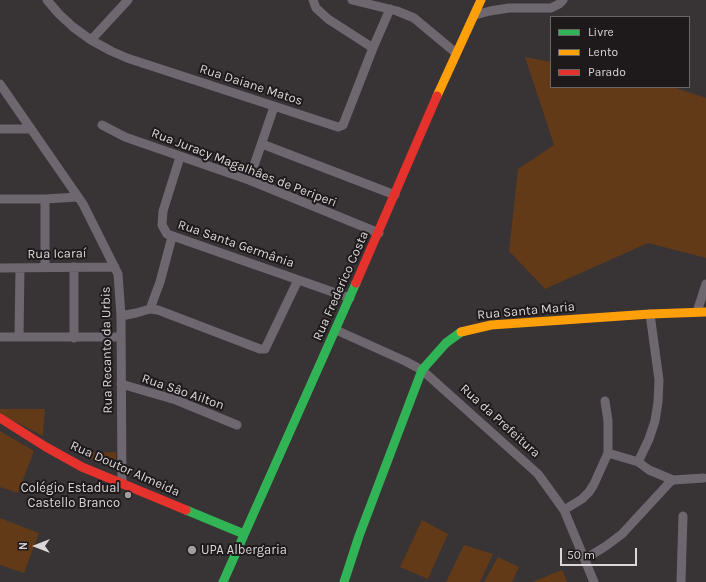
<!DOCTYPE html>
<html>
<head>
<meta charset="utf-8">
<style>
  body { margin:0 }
  #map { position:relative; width:706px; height:582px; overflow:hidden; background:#383335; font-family:Karla,sans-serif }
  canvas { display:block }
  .legend { position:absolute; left:550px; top:16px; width:140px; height:72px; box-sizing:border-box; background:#1e1a1b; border:1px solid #6a6567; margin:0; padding:5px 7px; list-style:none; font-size:12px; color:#dcd6d8 }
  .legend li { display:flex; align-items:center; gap:8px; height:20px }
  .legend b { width:20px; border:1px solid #6a6567 }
  .north { position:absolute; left:16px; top:526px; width:40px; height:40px; -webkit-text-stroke:3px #1e1a1b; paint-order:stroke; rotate:270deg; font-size:11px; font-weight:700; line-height:16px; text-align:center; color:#dcd6d8 }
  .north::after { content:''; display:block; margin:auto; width:14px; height:18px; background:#dcd6d8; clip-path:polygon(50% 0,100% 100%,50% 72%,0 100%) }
  .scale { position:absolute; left:560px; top:548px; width:77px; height:18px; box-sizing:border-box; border:2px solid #dcd6d8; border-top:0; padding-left:5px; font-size:12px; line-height:14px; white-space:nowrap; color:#dcd6d8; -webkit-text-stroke:3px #1e1a1b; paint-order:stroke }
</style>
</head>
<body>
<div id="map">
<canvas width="706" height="582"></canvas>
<ul class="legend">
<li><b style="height:5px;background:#30b455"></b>Livre</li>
<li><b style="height:5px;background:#ff9f0a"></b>Lento</li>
<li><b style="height:5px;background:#e5322d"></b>Parado</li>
</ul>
<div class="north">N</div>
<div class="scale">50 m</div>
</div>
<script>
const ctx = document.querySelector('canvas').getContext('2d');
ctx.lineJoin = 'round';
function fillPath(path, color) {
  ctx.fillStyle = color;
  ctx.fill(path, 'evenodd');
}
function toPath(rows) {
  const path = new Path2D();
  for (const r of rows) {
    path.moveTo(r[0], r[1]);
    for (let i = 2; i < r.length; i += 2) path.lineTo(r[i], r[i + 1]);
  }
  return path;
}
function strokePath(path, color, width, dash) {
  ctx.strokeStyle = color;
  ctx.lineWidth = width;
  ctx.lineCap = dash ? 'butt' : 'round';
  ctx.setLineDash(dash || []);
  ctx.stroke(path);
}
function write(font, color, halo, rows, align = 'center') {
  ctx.font = font + ' Karla,sans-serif';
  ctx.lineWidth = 4;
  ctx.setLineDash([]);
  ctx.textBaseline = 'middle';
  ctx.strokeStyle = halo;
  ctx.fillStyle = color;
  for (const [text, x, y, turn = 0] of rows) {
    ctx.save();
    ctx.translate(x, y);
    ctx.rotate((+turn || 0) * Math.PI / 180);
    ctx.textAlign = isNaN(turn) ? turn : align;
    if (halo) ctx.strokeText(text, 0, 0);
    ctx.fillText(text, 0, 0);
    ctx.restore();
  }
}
const green = toPath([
  [525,57,551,62,551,87,673,87,706,98,706,258,648,243,545,289,509,251,518,169,554,145],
  [0,409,45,409,43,436,0,414],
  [0,431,34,451,18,493,0,487],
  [116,452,116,470,77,453],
  [0,518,39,533,24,573,0,565],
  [422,520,448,534,428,579,400,567],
  [464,545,493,554,480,582,446,582],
  [498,557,519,567,512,582,484,582],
  [562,570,567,582,532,582]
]);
const street = toPath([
  [47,0,59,14,73,27,91,40,111,51,127,58,338,127,343,125,373,48,390,9],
  [313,0,316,8,328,19,373,48],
  [352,0,397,11,414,18,456,53],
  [475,15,490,11,509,8,551,8,559,4,563,0],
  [91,40,128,0],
  [0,84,83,204,118,274,121,316,122,483],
  [102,125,125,137,249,180,379,233],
  [0,129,31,129],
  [262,144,395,195],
  [180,157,163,211,162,225,167,234,350,298],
  [249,180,274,107],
  [0,199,45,199,78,197],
  [45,199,45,267],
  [0,268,115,267],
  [150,309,160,282,172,237],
  [697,312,706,284],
  [121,316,136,313,150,309,158,310,260,349,265,349,298,280],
  [336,330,405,361,422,370,538,474,564,510,594,582],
  [0,337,121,337],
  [19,337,20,268],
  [74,338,74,267],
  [121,384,176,400,237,425],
  [608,453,635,461,639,460,649,439,655,421,658,402,659,380,650,314],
  [637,461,649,470,673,480,704,478],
  [564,510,582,499,589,492,594,484,608,453,608,421,605,401],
  [585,559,606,546,622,534,670,482,673,480],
  [681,582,683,516]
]);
const fast = toPath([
  [186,510,244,534],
  [223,582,356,283],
  [344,582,359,536,422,370,446,343,461,332]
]);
const slow = toPath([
  [437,96,481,0],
  [461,332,491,325,650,314,706,312]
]);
const jam = toPath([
  [356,283,437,96],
  [0,418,46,447,82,467,186,510]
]);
const markers = [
  [128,495,4,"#a39d9f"],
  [192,550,5,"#a39d9f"]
];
const streetNames = [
  ["Rua Daiane Matos",251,85,18],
  ["Rua Juracy Magalhâes de Periperi",244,168,21],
  ["Rua Santa Germânia",236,244,19],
  ["Rua Icaraí",57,254,-1],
  ["Rua Frederico Costa",341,286,-66],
  ["Rua Santa Maria",526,311,-5],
  ["Rua Recanto da Urbis",107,350,-91],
  ["Rua Sâo Ailton",183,392,19],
  ["Rua da Prefeitura",500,421,42],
  ["Rua Doutor Almeida",125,469,24]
];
const poiNames = [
  ["Colégio Estadual",120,488],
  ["Castello Branco",120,503],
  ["UPA Albergaria",201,550,"left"]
];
fillPath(green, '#623a18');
strokePath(street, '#6f6770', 9);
strokePath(fast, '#30b455', 9);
strokePath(slow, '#ff9f0a', 9);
strokePath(jam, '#e5322d', 9);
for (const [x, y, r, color] of markers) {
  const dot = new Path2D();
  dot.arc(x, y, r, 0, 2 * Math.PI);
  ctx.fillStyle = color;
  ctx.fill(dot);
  strokePath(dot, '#1e1a1b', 1.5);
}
write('13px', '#dcd6d8', '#1e1a1b', streetNames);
write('13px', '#dcd6d8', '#1e1a1b', poiNames, 'right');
</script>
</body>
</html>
